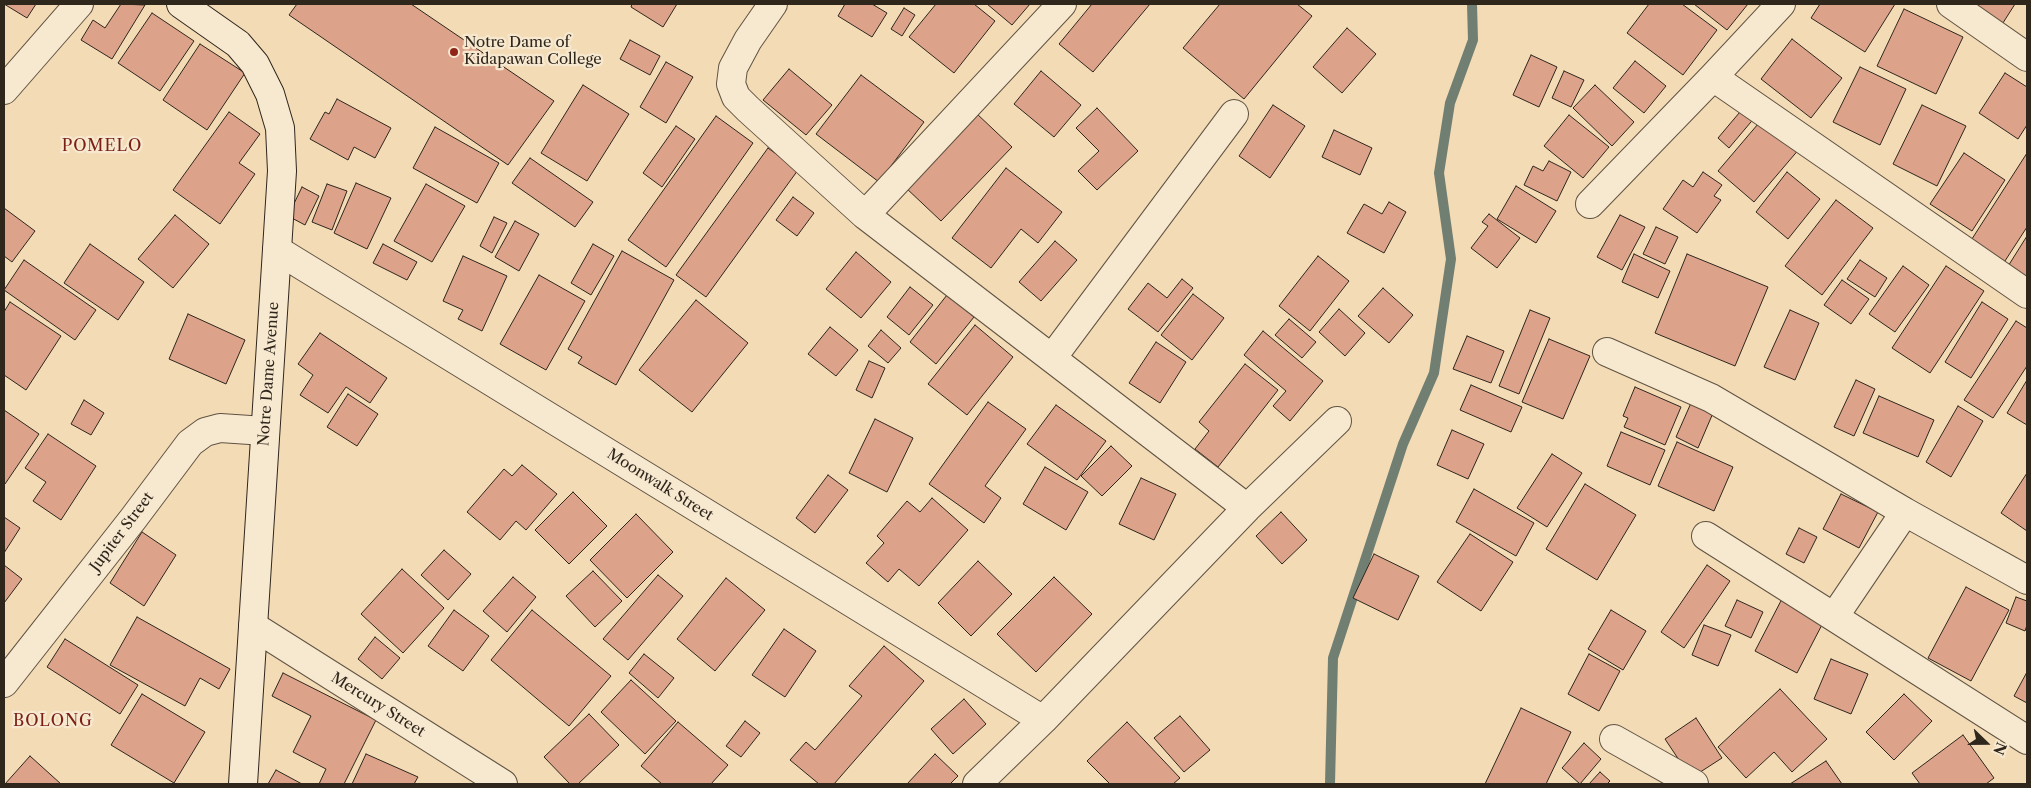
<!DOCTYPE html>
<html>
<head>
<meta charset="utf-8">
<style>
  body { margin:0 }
  #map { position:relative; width:2031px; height:788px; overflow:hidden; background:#f3dbb6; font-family:"Libre Caslon Text",serif }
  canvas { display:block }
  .frame { position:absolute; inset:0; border:5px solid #2f261c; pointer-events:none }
  .north { position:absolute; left:1961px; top:718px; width:50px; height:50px; -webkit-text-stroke:4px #f7e8d0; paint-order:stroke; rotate:112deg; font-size:14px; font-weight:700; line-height:20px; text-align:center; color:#2f261c }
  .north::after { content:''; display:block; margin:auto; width:18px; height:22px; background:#2f261c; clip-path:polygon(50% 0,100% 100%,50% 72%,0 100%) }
</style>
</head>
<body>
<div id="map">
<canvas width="2031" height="788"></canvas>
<div class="frame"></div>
<div class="north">N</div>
</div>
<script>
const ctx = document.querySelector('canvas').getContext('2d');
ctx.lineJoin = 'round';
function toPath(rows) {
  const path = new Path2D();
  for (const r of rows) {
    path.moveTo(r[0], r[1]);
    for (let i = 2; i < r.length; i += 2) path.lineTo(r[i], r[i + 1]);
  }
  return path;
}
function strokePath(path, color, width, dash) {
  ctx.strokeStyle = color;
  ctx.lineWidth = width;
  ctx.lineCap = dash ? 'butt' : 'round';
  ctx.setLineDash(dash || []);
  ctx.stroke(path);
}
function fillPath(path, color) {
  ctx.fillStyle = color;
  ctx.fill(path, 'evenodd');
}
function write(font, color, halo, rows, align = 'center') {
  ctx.font = font + ' "Libre Caslon Text",serif';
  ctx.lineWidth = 4.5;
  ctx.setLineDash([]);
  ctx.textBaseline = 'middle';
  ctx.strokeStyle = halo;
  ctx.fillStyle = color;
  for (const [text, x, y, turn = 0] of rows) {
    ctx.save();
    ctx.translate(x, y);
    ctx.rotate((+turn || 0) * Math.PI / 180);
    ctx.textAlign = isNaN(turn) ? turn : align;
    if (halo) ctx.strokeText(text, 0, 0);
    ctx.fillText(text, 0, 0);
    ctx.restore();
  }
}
const stream = toPath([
  [1330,784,1333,658,1403,444,1434,373,1451,259,1439,173,1450,103,1473,40,1472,4]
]);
const building = toPath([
  [4,4,36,4,27,18,4,4],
  [121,4,145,5,112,59,81,40,93,20,105,28,121,4],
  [297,4,411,4,554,101,508,165,289,15,297,4],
  [632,4,677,4,663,27,631,7,632,4],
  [845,4,872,4,887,13,872,37,838,16,845,4],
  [936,4,974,4,995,21,954,73,909,37,936,4],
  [987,4,1030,4,1012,25,987,4],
  [1092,4,1150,4,1093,72,1059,44,1092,4],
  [1220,4,1297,4,1312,16,1244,99,1183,48,1220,4],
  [1649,4,1682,4,1717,30,1683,75,1627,33,1649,4],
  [1694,4,1748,4,1727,30,1694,4],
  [1820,4,1895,4,1865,52,1811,18,1820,4],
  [1964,4,2015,4,2001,26,1964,4],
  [904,8,915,15,902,36,891,29,904,8],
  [1904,9,1963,37,1936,94,1877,66,1904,9],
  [152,13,194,41,160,91,118,63,152,13],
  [1347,28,1376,54,1342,93,1313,67,1347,28],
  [1792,39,1842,78,1811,118,1761,79,1792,39],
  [630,40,660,56,650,75,620,59,630,40],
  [200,44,245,73,207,130,163,100,200,44],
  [1531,55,1557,67,1539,107,1513,95,1531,55],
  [1635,61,1666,86,1644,113,1613,88,1635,61],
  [666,62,693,77,666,123,640,107,666,62],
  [1860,67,1906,89,1880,145,1833,122,1860,67],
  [789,69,832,105,806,135,763,100,789,69],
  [1041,71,1081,105,1054,137,1014,104,1041,71],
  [1564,71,1584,80,1571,107,1552,98,1564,71],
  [2005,73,2027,87,2027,125,2018,139,1979,113,2005,73],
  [861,75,924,122,879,182,816,134,861,75],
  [583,85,629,114,587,181,541,153,583,85],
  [1595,85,1634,122,1612,146,1573,108,1595,85],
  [337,99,391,128,375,158,354,147,348,160,310,139,325,112,329,114,337,99],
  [1273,105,1305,126,1270,178,1239,156,1273,105],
  [1922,105,1966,126,1937,186,1893,164,1922,105],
  [1745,106,1756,116,1729,148,1718,138,1745,106],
  [1097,108,1138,151,1097,190,1078,171,1099,151,1076,128,1097,108],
  [229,112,260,134,239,163,255,174,220,224,173,190,229,112],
  [976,113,1012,147,941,221,905,187,976,113],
  [1569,115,1609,147,1583,178,1544,146,1569,115],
  [716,116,753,143,666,267,628,240,716,116],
  [1764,117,1800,148,1754,202,1718,171,1764,117],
  [676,126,695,139,662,187,643,173,676,126],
  [435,127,499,163,477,203,413,168,435,127],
  [1334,130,1372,148,1360,175,1322,157,1334,130],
  [768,148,798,170,706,297,676,275,768,148],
  [1964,153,2005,180,1972,231,1930,204,1964,153],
  [2027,153,2027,227,2003,264,1970,242,2027,153],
  [530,158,593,202,575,227,512,183,530,158],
  [1549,161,1571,172,1557,201,1524,185,1533,166,1543,171,1549,161],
  [1006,168,1062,212,1038,243,1021,229,991,268,952,238,1006,168],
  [1703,172,1722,185,1714,196,1721,200,1697,233,1663,209,1683,180,1693,187,1703,172],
  [1787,172,1820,199,1788,239,1756,212,1787,172],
  [356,183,391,198,367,249,334,233,356,183],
  [327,184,347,191,332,230,312,222,327,184],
  [426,184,465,206,432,262,394,241,426,184],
  [1516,186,1556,211,1536,243,1497,219,1516,186],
  [302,187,319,196,305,225,288,216,302,187],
  [793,197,814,213,797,236,776,220,793,197],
  [1836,200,1873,228,1822,295,1785,266,1836,200],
  [1389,202,1406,212,1384,253,1347,233,1364,204,1382,214,1389,202],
  [4,208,35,231,12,262,4,256,4,208],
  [1489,214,1520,238,1497,268,1471,248,1488,226,1482,222,1489,214],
  [175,215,209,244,173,288,138,259,175,215],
  [1620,215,1645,227,1622,270,1597,257,1620,215],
  [494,217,507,223,492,253,480,246,494,217],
  [515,221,539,234,519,271,495,257,515,221],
  [1656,227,1678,237,1665,264,1643,254,1656,227],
  [2027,236,2027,286,2005,271,2027,236],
  [1055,241,1077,260,1041,301,1019,282,1055,241],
  [90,244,144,282,118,320,64,283,90,244],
  [383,244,417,262,407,280,373,263,383,244],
  [593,244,614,256,591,295,571,283,593,244],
  [622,251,674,280,616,385,578,363,582,357,568,349,622,251],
  [856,252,891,282,861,318,826,289,856,252],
  [1634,254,1670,271,1658,298,1622,282,1634,254],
  [1687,254,1768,287,1735,366,1655,333,1687,254],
  [463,256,507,276,482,331,458,319,463,310,443,301,463,256],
  [1318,256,1349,281,1310,331,1279,306,1318,256],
  [24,260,96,310,75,340,4,290,24,260],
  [1860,260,1887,278,1875,297,1847,279,1860,260],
  [1903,266,1929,285,1895,332,1869,314,1903,266],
  [1946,266,1984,291,1930,373,1892,348,1946,266],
  [539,275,585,301,546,370,500,344,539,275],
  [1182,279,1193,288,1158,332,1128,309,1148,283,1167,298,1182,279],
  [1842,280,1869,299,1851,324,1824,305,1842,280],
  [910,287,933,305,909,335,887,317,910,287],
  [1383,288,1413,315,1389,343,1358,316,1383,288],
  [1193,294,1224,318,1192,360,1161,335,1193,294],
  [947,295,974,317,936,364,910,342,947,295],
  [696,300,748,343,692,412,639,370,696,300],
  [10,302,61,336,26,390,4,375,4,312,10,302],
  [1982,302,2008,319,1971,378,1945,362,1982,302],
  [1339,309,1365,333,1345,356,1319,332,1339,309],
  [1530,310,1550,318,1519,394,1499,386,1530,310],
  [1790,310,1819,323,1795,380,1764,367,1790,310],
  [188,314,245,340,226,384,169,359,188,314],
  [1289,319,1316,342,1302,358,1275,335,1289,319],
  [2016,321,2027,328,2027,366,1993,418,1964,400,2016,321],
  [975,325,1013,357,967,415,928,384,975,325],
  [830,327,858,350,836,376,808,354,830,327],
  [881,330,901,348,888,363,868,346,881,330],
  [1263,331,1323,381,1290,421,1273,406,1286,391,1244,355,1263,331],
  [320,333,387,378,370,403,346,387,328,413,300,395,313,375,298,364,320,333],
  [1467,336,1504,351,1491,383,1453,369,1467,336],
  [1549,339,1590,356,1563,419,1522,402,1549,339],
  [1156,342,1186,362,1160,403,1129,383,1156,342],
  [869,361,885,368,872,398,856,390,869,361],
  [1245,364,1278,390,1218,467,1195,449,1209,431,1199,422,1245,364],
  [1856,380,1875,389,1854,436,1834,427,1856,380],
  [2027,380,2027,425,2007,413,2027,380],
  [1471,385,1522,407,1511,432,1460,410,1471,385],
  [1635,387,1681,407,1665,445,1624,427,1628,418,1623,416,1635,387],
  [348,394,378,414,357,446,327,427,348,394],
  [1879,396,1934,420,1918,457,1863,433,1879,396],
  [84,400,104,413,91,435,71,424,84,400],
  [988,402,1026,429,985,486,1001,498,984,523,929,484,988,402],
  [1691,403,1713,413,1698,448,1676,437,1691,403],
  [1056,405,1106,441,1077,480,1027,444,1056,405],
  [1958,406,1983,421,1951,477,1926,462,1958,406],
  [4,410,39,434,5,484,4,483,4,410],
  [875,419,913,438,887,492,849,473,875,419],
  [1452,430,1484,444,1468,479,1437,465,1452,430],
  [1621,432,1665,450,1650,485,1607,466,1621,432],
  [48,434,96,466,61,520,33,501,46,482,25,468,48,434],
  [1677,442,1733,467,1714,511,1658,486,1677,442],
  [1111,446,1132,466,1102,496,1081,476,1111,446],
  [1552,454,1582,473,1547,527,1517,508,1552,454],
  [522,465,557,494,526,530,516,521,500,540,467,512,504,469,512,476,522,465],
  [1045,467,1088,492,1066,530,1023,504,1045,467],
  [2027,473,2027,531,2001,513,2027,473],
  [828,475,848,490,815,533,796,518,828,475],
  [1141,478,1176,494,1154,540,1119,524,1141,478],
  [1585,484,1636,515,1597,580,1546,549,1585,484],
  [1474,489,1534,523,1516,556,1456,522,1474,489],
  [573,492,607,526,569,564,535,530,573,492],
  [1841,494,1878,512,1859,548,1823,529,1841,494],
  [932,498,968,530,919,586,899,569,888,582,866,563,884,543,877,536,907,501,920,512,932,498],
  [1281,512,1307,540,1282,564,1256,536,1281,512],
  [636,514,673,552,627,598,590,560,636,514],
  [4,517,20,528,4,553,4,517],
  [1799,528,1817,537,1804,563,1786,554,1799,528],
  [142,532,176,555,144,606,110,583,142,532],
  [1470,534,1513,562,1481,611,1437,582,1470,534],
  [444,550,471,574,448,600,421,575,444,550],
  [1374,554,1419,576,1398,620,1353,598,1374,554],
  [978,561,1012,594,971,636,938,603,978,561],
  [4,565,22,579,4,603,4,565],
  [1707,565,1730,581,1684,648,1661,632,1707,565],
  [402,569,444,608,403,653,361,614,402,569],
  [593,571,622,601,595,627,566,596,593,571],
  [658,575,683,596,628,660,603,639,658,575],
  [513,577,536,597,507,632,483,611,513,577],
  [1054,577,1092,614,1036,672,997,634,1054,577],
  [726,578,765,610,715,671,677,639,726,578],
  [1966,587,2009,610,1971,681,1928,658,1966,587],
  [1784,595,1826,617,1797,673,1755,651,1784,595],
  [2016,597,2027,601,2027,625,2025,631,2006,623,2016,597],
  [1737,600,1763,612,1751,638,1725,626,1737,600],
  [454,610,489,636,463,671,428,646,454,610],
  [532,610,611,676,569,726,491,660,532,610],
  [1611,610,1646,631,1623,670,1588,649,1611,610],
  [137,617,230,669,219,689,200,678,185,706,110,665,137,617],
  [1704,625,1731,635,1718,666,1692,655,1704,625],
  [784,629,816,651,785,697,752,675,784,629],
  [375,637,400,658,382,679,358,659,375,637],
  [65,639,138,685,120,714,47,667,65,639],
  [884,646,924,681,834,784,819,784,790,760,806,742,815,750,862,696,849,686,884,646],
  [644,654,674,678,658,698,629,673,644,654],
  [1589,654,1620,671,1599,711,1568,694,1589,654],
  [1831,659,1868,674,1851,714,1814,699,1831,659],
  [2027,672,2027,703,2014,696,2027,672],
  [283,673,376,720,344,784,319,784,326,769,293,752,311,716,272,696,283,673],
  [631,680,676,721,645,754,601,712,631,680],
  [1780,689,1827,739,1792,772,1774,752,1746,778,1718,747,1780,689],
  [142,694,205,732,174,783,111,745,142,694],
  [1904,694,1932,721,1894,760,1866,732,1904,694],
  [964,699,986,724,953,754,931,729,964,699],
  [1521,708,1571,732,1546,784,1485,784,1521,708],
  [589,714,619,745,578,784,570,784,544,757,589,714],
  [1180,716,1210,750,1184,772,1154,738,1180,716],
  [1696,718,1722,758,1691,778,1665,739,1696,718],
  [745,721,760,733,741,757,726,746,745,721],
  [678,722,728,765,711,784,662,784,641,766,678,722],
  [1127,722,1180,778,1173,784,1110,784,1087,761,1127,722],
  [1963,735,1994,778,1986,784,1920,784,1912,773,1963,735],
  [1584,743,1601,759,1580,784,1562,768,1584,743],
  [366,754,418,777,414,784,352,784,366,754],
  [935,754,958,776,950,784,907,784,935,754],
  [30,756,61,784,5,784,30,756],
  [1826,761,1842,784,1790,784,1826,761],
  [276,770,302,784,268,784,276,770],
  [1600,772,1610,781,1607,784,1589,784,1600,772]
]);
const street = toPath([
  [773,4,748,40,733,68,731,84,736,97,748,109,865,215,1247,508],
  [1951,4,2027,57],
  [1713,77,2027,294],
  [4,90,79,4],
  [1590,204,1713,77,1781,4],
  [865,215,1062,4],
  [277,250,1043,720],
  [1607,352,1711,398,1905,512,2027,580],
  [1052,358,1234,114],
  [1905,512,1834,617,2027,740],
  [1706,536,1834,617],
  [253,626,503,784],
  [4,683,133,519,190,443,205,432,220,428,265,431],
  [1614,739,1694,784],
  [977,784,1043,720,1247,508,1337,421]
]);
const secondary = toPath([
  [181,4,238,44,255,64,270,94,280,128,282,171,243,784]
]);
const markers = [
  [454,52,5,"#8f2418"]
];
const poiNames = [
  ["Notre Dame of",464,43],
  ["Kidapawan College",464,60]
];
const streetNames = [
  ["Notre Dame Avenue",269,374,-86],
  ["Moonwalk Street",660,485,32],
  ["Jupiter Street",122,532,-53],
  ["Mercury Street",378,705,32]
];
const neighbourhoodNames = [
  ["POMELO",102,146],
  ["BOLONG",53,721]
];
strokePath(stream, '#707f72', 10);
fillPath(building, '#dca28a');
strokePath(building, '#2f261c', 1);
strokePath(street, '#605342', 30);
strokePath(secondary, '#2f261c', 30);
strokePath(street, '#f7e8d0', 28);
strokePath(secondary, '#f7e8d0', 28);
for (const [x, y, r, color] of markers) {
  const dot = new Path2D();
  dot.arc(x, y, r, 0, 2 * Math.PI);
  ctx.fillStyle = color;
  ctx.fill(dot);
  strokePath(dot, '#f7e8d0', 2);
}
write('15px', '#2f261c', '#f7e8d0', poiNames, 'left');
write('15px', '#2f261c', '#f7e8d0', streetNames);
ctx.letterSpacing = '1px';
write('16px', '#7a1f14', '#f7e8d0', neighbourhoodNames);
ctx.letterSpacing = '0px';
</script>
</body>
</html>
